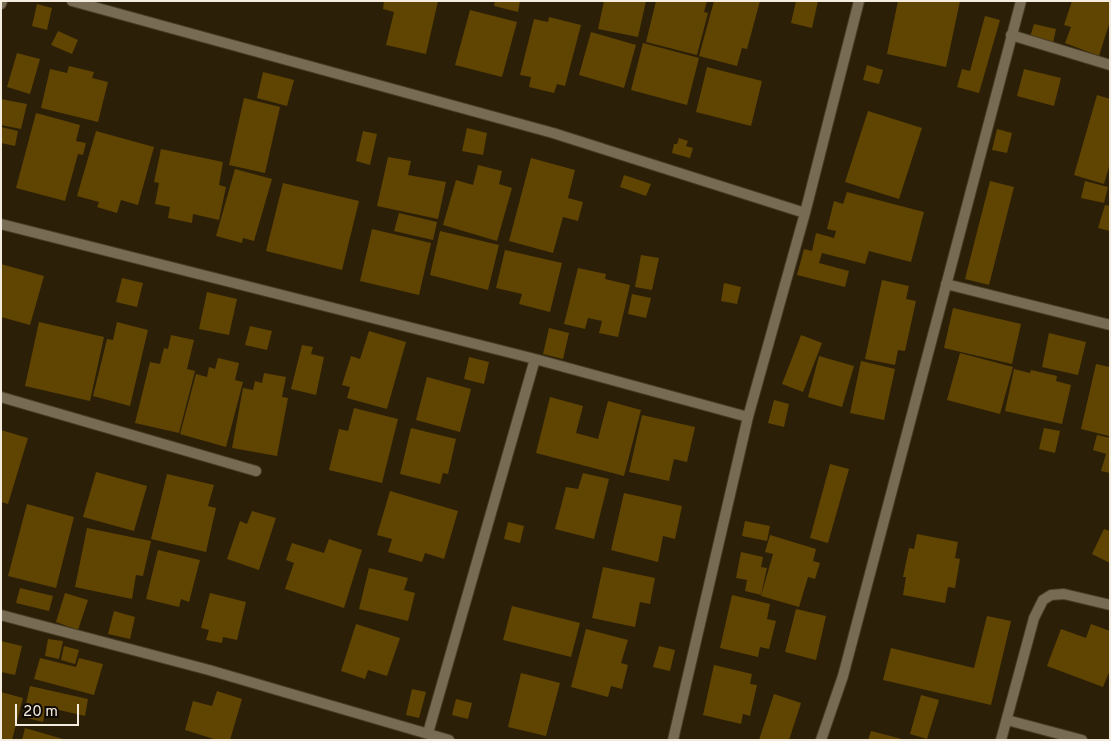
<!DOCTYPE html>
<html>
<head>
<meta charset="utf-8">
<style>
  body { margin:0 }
  #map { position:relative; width:1111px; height:741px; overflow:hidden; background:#2b1f08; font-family:Overpass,sans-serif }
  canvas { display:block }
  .frame { position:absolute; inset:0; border:2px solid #f4ecdf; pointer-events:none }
  .scale { position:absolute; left:15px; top:704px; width:64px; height:22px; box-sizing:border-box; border:2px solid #f4ecdf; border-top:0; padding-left:6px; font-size:15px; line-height:18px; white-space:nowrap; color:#f4ecdf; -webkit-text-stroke:4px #0f0a03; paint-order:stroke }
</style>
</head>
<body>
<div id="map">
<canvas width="1111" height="741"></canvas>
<div class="frame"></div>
<div class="scale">20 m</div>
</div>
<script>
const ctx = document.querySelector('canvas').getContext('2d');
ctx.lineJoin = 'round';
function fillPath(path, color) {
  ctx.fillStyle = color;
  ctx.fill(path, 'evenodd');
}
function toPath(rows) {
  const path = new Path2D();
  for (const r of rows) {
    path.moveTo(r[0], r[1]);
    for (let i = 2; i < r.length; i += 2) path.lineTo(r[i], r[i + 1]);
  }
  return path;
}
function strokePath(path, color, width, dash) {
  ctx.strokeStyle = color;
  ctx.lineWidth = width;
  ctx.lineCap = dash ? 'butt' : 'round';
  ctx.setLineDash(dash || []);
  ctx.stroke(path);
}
const building = toPath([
  [384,1,438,1,426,54,386,45,394,12,383,9],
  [495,1,520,1,518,12,494,6],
  [604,1,646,1,638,37,598,29],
  [656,1,707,1,704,12,708,13,697,55,646,42],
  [714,1,760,1,747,49,742,48,737,66,699,56],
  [796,1,818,1,812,28,791,23],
  [898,1,960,1,946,67,887,54],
  [1072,1,1110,1,1110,21,1099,56,1065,43,1071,27,1064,25],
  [37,4,52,8,47,30,32,26],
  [470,10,517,22,502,77,455,65],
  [985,16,1000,20,979,93,957,87,962,69,970,71],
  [549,17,581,25,565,86,557,84,554,93,529,87,531,77,520,75,534,19,548,22],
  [1034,24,1056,29,1053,43,1030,37],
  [58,31,78,40,72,54,51,45],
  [591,32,636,45,624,88,579,75],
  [643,43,699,58,687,105,631,90],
  [17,53,40,59,30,94,7,87],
  [867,65,883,70,879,84,863,80],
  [69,66,94,72,92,78,108,82,98,122,41,108,50,69,67,73],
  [707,67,762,81,751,126,696,112],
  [1024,69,1061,78,1054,106,1017,96],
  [263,72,294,80,287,106,257,98],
  [1097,95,1110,99,1110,163,1104,184,1074,175],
  [244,98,280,107,265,173,229,165],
  [1,99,27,104,21,129,1,125],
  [868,111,922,128,899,199,845,182],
  [36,113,80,125,76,141,86,143,83,155,78,154,65,201,16,188],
  [1,127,18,131,15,146,1,143],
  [467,128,487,133,483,155,462,151],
  [997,129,1012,133,1007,153,992,150],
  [96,131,154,147,138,205,121,200,117,213,97,207,99,202,77,196],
  [363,131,377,134,370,165,356,161],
  [679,138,688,141,686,146,693,148,690,158,672,153,674,144,677,144],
  [161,149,223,162,219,185,226,187,219,220,193,214,192,223,168,218,170,207,155,204,159,183,154,182],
  [388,157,411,161,408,175,446,182,438,219,377,206],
  [531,158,575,170,568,198,583,202,578,221,563,217,553,253,509,241],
  [478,165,502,171,499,184,512,188,497,241,443,225,456,180,473,185],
  [235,169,272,179,254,241,243,238,242,243,216,236],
  [624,175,651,184,646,196,620,187],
  [990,181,1014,187,989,285,965,279],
  [1085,181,1108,187,1104,203,1081,198],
  [283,183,359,201,342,270,266,251],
  [847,192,924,212,911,262,869,251,865,264,822,253,819,263,849,271,845,287,797,275,804,249,812,251,816,233,834,238,836,231,827,229,834,201,843,204],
  [1105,205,1110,206,1110,231,1098,228],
  [399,213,437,222,433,240,394,231],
  [372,229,431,243,419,295,360,281],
  [440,231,499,245,488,290,430,275],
  [505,250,562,263,550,312,519,304,522,294,496,288],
  [641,255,659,258,652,290,635,287],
  [1,264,44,276,30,325,1,317],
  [578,268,606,274,605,279,630,285,618,337,599,333,602,321,588,318,585,329,564,324],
  [122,278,143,283,137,307,116,302],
  [882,280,909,286,906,299,916,301,905,351,898,350,895,365,865,359],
  [724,283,741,287,737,304,721,301],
  [207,292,237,299,229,335,199,329],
  [632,294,651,298,646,318,628,314],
  [953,308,1021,324,1012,364,944,348],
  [39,322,104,337,90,401,25,386],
  [117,322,148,330,130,406,93,396,107,339,113,340],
  [250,326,272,331,267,350,245,345],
  [549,328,569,333,563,359,543,354],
  [369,331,406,342,387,409,347,398,350,387,342,385,351,356,360,359],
  [1049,333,1086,342,1078,375,1042,367],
  [171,335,194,340,187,369,195,371,179,433,135,423,150,362,160,364,164,348,168,349],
  [801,335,822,343,803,392,782,384],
  [302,345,313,347,311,354,324,357,316,395,291,389],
  [960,353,1013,367,1000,414,947,400],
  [819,356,854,366,842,407,808,397],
  [469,357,489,362,484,384,464,379],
  [218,358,239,363,235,380,243,382,226,447,180,434,196,374,207,377,209,367,215,369],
  [861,361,895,369,884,420,850,413],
  [1096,364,1110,367,1109,436,1081,429],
  [1014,369,1030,373,1031,370,1057,376,1056,381,1071,385,1062,424,1005,411],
  [264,373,286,377,282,397,288,398,277,456,232,448,243,388,253,390,255,381,262,383],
  [427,377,471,389,460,432,416,420],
  [550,397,583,406,576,433,598,439,608,401,641,410,624,476,536,453],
  [774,400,789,404,784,427,768,423],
  [354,408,398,419,382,483,329,470,339,429,348,431],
  [642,415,695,427,687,462,674,459,669,481,629,472],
  [411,428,456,439,448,474,443,473,440,484,400,474],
  [1044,428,1060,431,1055,453,1039,449],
  [1,430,28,438,8,504,1,502],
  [1097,435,1110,438,1110,473,1101,471,1106,454,1093,450],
  [830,464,849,469,828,543,810,538],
  [96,472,147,486,134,531,83,517],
  [583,473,609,479,594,539,555,529,566,487,578,489],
  [167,474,214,485,208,506,216,508,206,552,151,539],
  [390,491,458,511,444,559,425,553,422,562,388,552,392,539,377,535],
  [624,493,682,506,675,539,663,536,658,562,611,550],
  [27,504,74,517,56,588,8,576],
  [252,511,276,518,259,570,227,559,240,521,247,524],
  [745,521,770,526,767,541,742,536],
  [508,522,524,526,520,543,504,539],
  [87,528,151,541,143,576,136,575,132,599,75,587],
  [1104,529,1110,531,1110,563,1092,554],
  [917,534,958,542,955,558,960,559,955,588,948,587,945,603,903,595,906,577,903,577,909,548,914,549],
  [770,535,816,549,813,561,820,563,815,579,808,577,799,607,761,596,773,554,765,552],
  [329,539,362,550,344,608,285,589,294,563,286,560,292,543,324,553],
  [158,550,200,560,189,602,181,599,179,607,146,599],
  [741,552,763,557,761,567,767,568,761,595,745,591,747,580,736,578],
  [603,567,655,578,650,604,640,602,635,627,592,618],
  [369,568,408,578,404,590,415,593,408,621,359,609],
  [20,588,53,596,49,611,16,603],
  [65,593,88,600,78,630,56,622],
  [210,593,246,602,237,640,223,637,222,643,206,640,209,630,201,628],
  [732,595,770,604,767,619,776,621,769,649,760,647,758,657,720,648],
  [512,606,580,623,571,657,503,640],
  [796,609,826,616,816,660,785,652],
  [114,611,135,617,130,639,108,634],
  [987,616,1011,621,991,705,883,680,891,648,974,668],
  [356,624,400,638,387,676,368,670,365,679,341,671],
  [1091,624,1110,631,1110,670,1103,687,1047,666,1061,629,1086,638],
  [586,629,628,640,621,663,628,665,622,689,611,686,608,697,571,687],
  [48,639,63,641,59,659,45,656],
  [1,641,22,646,15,675,1,672],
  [64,646,79,650,75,664,61,660],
  [659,646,675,650,670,671,653,667],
  [40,658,76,667,79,658,103,664,94,695,34,679],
  [714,665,752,674,750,684,757,685,750,716,743,714,741,724,703,715],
  [521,673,560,683,546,736,508,727],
  [30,686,88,699,85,716,46,707,43,722,23,717],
  [412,689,426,692,419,718,406,715],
  [217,691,242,699,230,740,217,740,185,730,193,701,212,706],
  [1,692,23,698,12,740,1,740],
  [774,694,801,703,789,740,759,740],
  [921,695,939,700,927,739,910,734],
  [456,699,472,703,468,719,452,715],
  [25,728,63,739,63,740,22,740],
  [871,731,902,739,902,740,868,740]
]);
const street = toPath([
  [72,1,553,133,805,213],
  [1,4,2,1],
  [1011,35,1110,65],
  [1,224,535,359,748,417],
  [946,284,1110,325],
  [1,397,256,471],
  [1,615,209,670,449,740],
  [1007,720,1082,740],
  [428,733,535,359],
  [673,740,748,417,805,213,859,1],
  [821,740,843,676,1021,1],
  [1001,740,1034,618,1043,600,1051,595,1064,594,1110,605]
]);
fillPath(building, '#604401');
strokePath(street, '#473c26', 12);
strokePath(street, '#786b54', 10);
</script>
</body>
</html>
